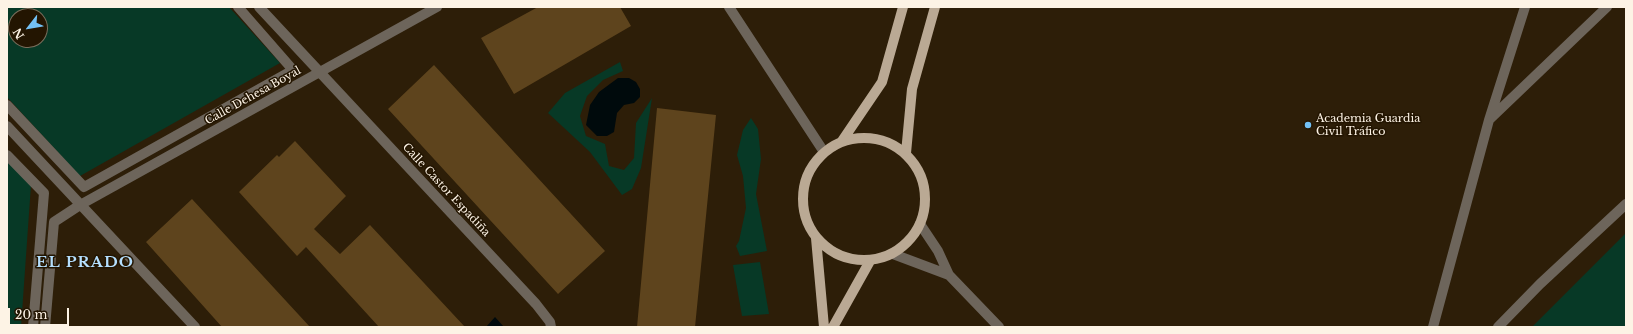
<!DOCTYPE html>
<html>
<head>
<meta charset="utf-8">
<style>
  body { margin:0 }
  #map { position:relative; width:1633px; height:334px; overflow:hidden; background:#2d1e08; font-family:"Libre Baskerville",serif }
  canvas { display:block }
  .frame { position:absolute; inset:0; border:8px solid #fdf3e5; pointer-events:none }
  .north { position:absolute; left:8px; top:8px; width:40px; height:40px; box-sizing:border-box; background:#231501; border:1px solid #7a6e5c; border-radius:50%; rotate:239deg; font-size:11px; font-weight:700; line-height:16px; text-align:center; color:#fdf3e5 }
  .north::after { content:''; display:block; margin:auto; width:14px; height:18px; background:#73c1f5; clip-path:polygon(50% 0,100% 100%,50% 72%,0 100%) }
  .scale { position:absolute; left:8px; top:308px; width:61px; height:18px; box-sizing:border-box; border:2px solid #fdf3e5; border-top:0; padding-left:5px; font-size:12px; line-height:14px; white-space:nowrap; color:#fdf3e5; -webkit-text-stroke:3px #231501; paint-order:stroke }
</style>
</head>
<body>
<div id="map">
<canvas width="1633" height="334"></canvas>
<div class="frame"></div>
<div class="north">N</div>
<div class="scale">20 m</div>
</div>
<script>
const ctx = document.querySelector('canvas').getContext('2d');
ctx.lineJoin = 'round';
function fillPath(path, color) {
  ctx.fillStyle = color;
  ctx.fill(path, 'evenodd');
}
function toPath(rows) {
  const path = new Path2D();
  for (const r of rows) {
    if (r.length === 3) {
      path.moveTo(r[0] + r[2], r[1]);
      path.arc(r[0], r[1], r[2], 0, 2 * Math.PI);
      continue;
    }
    path.moveTo(r[0], r[1]);
    for (let i = 2; i < r.length; i += 2) path.lineTo(r[i], r[i + 1]);
  }
  return path;
}
function strokePath(path, color, width, dash) {
  ctx.strokeStyle = color;
  ctx.lineWidth = width;
  ctx.lineCap = dash ? 'butt' : 'round';
  ctx.setLineDash(dash || []);
  ctx.stroke(path);
}
function write(font, color, halo, rows, align = 'center') {
  ctx.font = font + ' "Libre Baskerville",serif';
  ctx.lineWidth = 3;
  ctx.setLineDash([]);
  ctx.textBaseline = 'middle';
  ctx.strokeStyle = halo;
  ctx.fillStyle = color;
  for (const [text, x, y, turn = 0] of rows) {
    ctx.save();
    ctx.translate(x, y);
    ctx.rotate((+turn || 0) * Math.PI / 180);
    ctx.textAlign = isNaN(turn) ? turn : align;
    if (halo) ctx.strokeText(text, 0, 0);
    ctx.fillText(text, 0, 0);
    ctx.restore();
  }
}
const green = toPath([
  [7,7,229,7,280,63,80,176,7,97],
  [16,16,40,16,40,40,16,40],
  [620,62,623,71,603,80,587,96,580,116,586,136,605,144,609,166,624,170,634,158,636,123,652,98,641,168,632,189,622,195,590,152,548,113,565,93],
  [751,118,758,129,761,159,756,194,767,251,740,256,736,246,739,241,746,208,743,176,737,155,743,130],
  [7,161,31,185,21,327,7,327],
  [1626,233,1626,327,1532,327],
  [760,262,769,314,742,316,733,265]
]);
const water = toPath([
  [618,78,629,78,636,82,640,89,640,97,634,103,624,105,617,113,614,132,607,136,597,136,586,125,590,105,599,92],
  [495,317,504,327,486,327]
]);
const building = toPath([
  [538,7,620,7,631,26,514,94,481,38],
  [434,65,605,251,558,294,388,109],
  [657,108,716,115,695,327,637,327],
  [295,141,346,196,314,229,340,254,370,225,465,327,379,327,306,247,297,256,239,192,277,155,279,157],
  [192,199,310,327,222,327,146,242]
]);
const minor = toPath([
  [259,7,536,304,550,322,551,327],
  [729,7,824,152],
  [7,105,84,187,293,70,238,7],
  [1490,119,1607,7],
  [7,126,195,327],
  [7,155,44,193,33,327],
  [893,254,949,275,938,251,920,224],
  [949,275,999,327],
  [45,327,54,222,80,205,437,7],
  [1433,327,1489,120,1525,7],
  [1498,327,1540,284,1626,204]
]);
const major = toPath([
  [864,199,61],
  [842,141,882,82,903,7],
  [906,153,912,89,935,7],
  [816,238,824,327],
  [833,327,870,261]
]);
const markers = [
  [1308,125,4,"#73c1f5"]
];
const streetNames = [
  ["Calle Dehesa Boyal",253,96,-29],
  ["Calle Castor Espadiña",446,190,47]
];
const poiNames = [
  ["Academia Guardia",1316,119],
  ["Civil Tráfico",1316,132]
];
const districtNames = [
  ["EL PRADO",85,263]
];
fillPath(green, '#073926');
fillPath(water, '#000a0c');
fillPath(building, '#5e441d');
strokePath(minor, '#6d655b', 10);
strokePath(major, '#baa994', 10);
for (const [x, y, r, color] of markers) {
  const dot = new Path2D();
  dot.arc(x, y, r, 0, 2 * Math.PI);
  ctx.fillStyle = color;
  ctx.fill(dot);
  strokePath(dot, '#231501', 1.5);
}
write('11px', '#fdf3e5', '#231501', streetNames);
write('11px', '#fdf3e5', '#231501', poiNames, 'left');
ctx.letterSpacing = '1px';
write('bold 15px', '#b5dffd', '#231501', districtNames);
ctx.letterSpacing = '0px';
</script>
</body>
</html>
